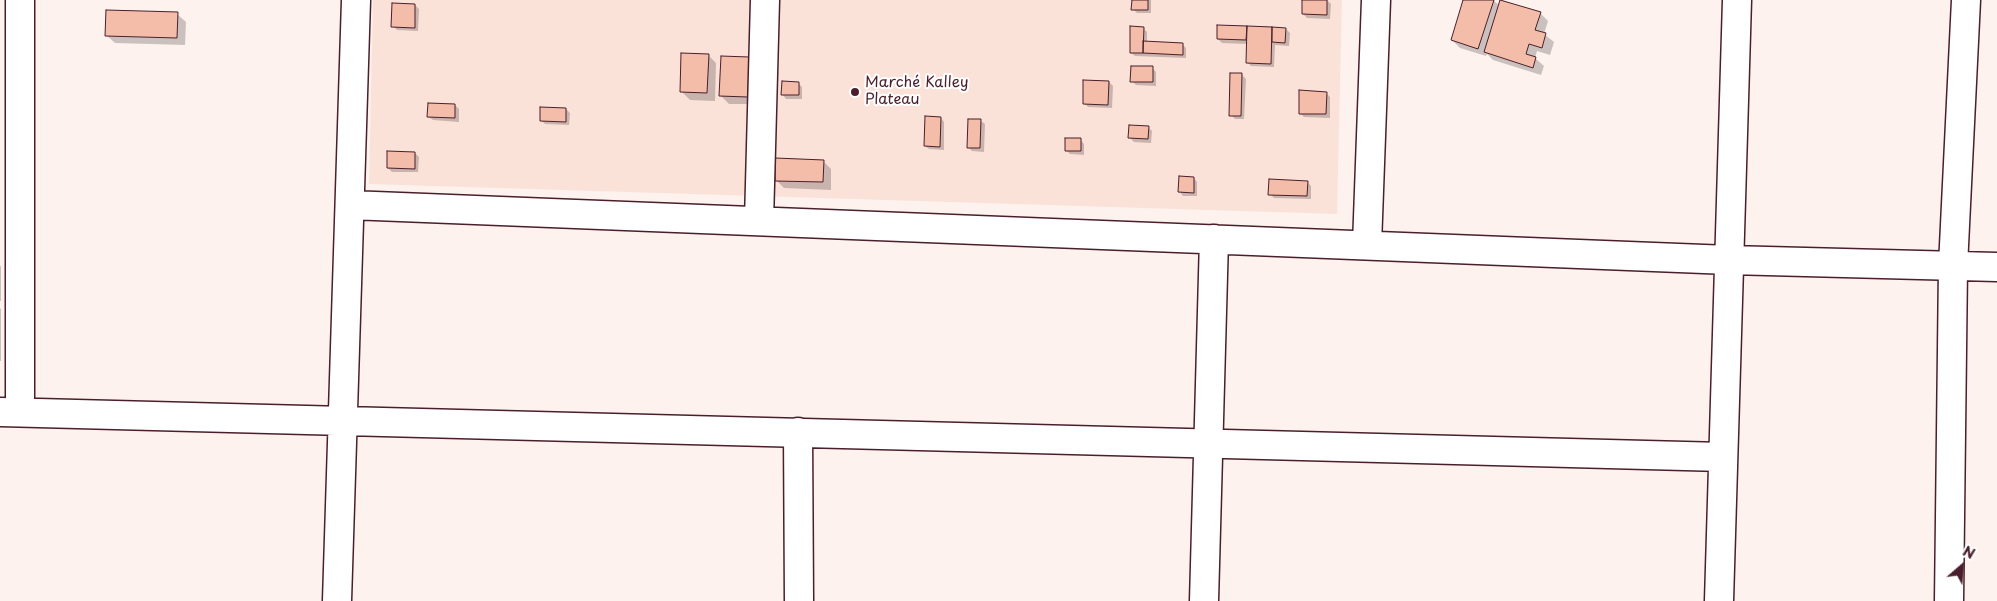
<!DOCTYPE html>
<html>
<head>
<meta charset="utf-8">
<style>
  body { margin:0 }
  #map { position:relative; width:1997px; height:601px; overflow:hidden; background:#fdf2ee; font-family:"Playpen Sans",sans-serif }
  canvas { display:block }
  .north { position:absolute; left:1937px; top:541px; width:50px; height:50px; -webkit-text-stroke:4px #fff; paint-order:stroke; rotate:27deg; font-size:14px; font-weight:700; line-height:20px; text-align:center; color:#4a1f2b }
  .north::after { content:''; display:block; margin:auto; width:18px; height:22px; background:#4a1f2b; clip-path:polygon(50% 0,100% 100%,50% 72%,0 100%) }
</style>
</head>
<body>
<div id="map">
<canvas width="1997" height="601"></canvas>
<div class="north">N</div>
</div>
<script>
const ctx = document.querySelector('canvas').getContext('2d');
ctx.lineJoin = 'round';
function fillPath(path, color) {
  ctx.fillStyle = color;
  ctx.fill(path, 'evenodd');
}
function toPath(rows) {
  const path = new Path2D();
  for (const r of rows) {
    path.moveTo(r[0], r[1]);
    for (let i = 2; i < r.length; i += 2) path.lineTo(r[i], r[i + 1]);
  }
  return path;
}
function strokePath(path, color, width, dash) {
  ctx.strokeStyle = color;
  ctx.lineWidth = width;
  ctx.lineCap = dash ? 'butt' : 'round';
  ctx.setLineDash(dash || []);
  ctx.stroke(path);
}
function write(font, color, halo, rows, align = 'center') {
  ctx.font = font + ' "Playpen Sans",sans-serif';
  ctx.lineWidth = 4;
  ctx.setLineDash([]);
  ctx.textBaseline = 'middle';
  ctx.strokeStyle = halo;
  ctx.fillStyle = color;
  for (const [text, x, y, turn = 0] of rows) {
    ctx.save();
    ctx.translate(x, y);
    ctx.rotate((+turn || 0) * Math.PI / 180);
    ctx.textAlign = isNaN(turn) ? turn : align;
    if (halo) ctx.strokeText(text, 0, 0);
    ctx.fillText(text, 0, 0);
    ctx.restore();
  }
}
const built = toPath([
  [373,0,1342,0,1337,214,369,184]
]);
const shadow = toPath([
  [1133,0,1151,0,1151,13,1137,13,1133,9],
  [1303,0,1327,0,1331,4,1330,19,1307,18,1303,14],
  [1464,0,1493,0,1500,6,1502,0,1540,13,1548,21,1544,34,1554,42,1550,55,1537,51,1535,58,1544,66,1541,75,1493,60,1487,54,1486,56,1460,48,1452,40],
  [415,5,419,9,418,31,397,30,393,26],
  [177,14,186,22,185,45,115,43,106,35],
  [1218,27,1286,29,1290,33,1289,46,1275,45,1274,67,1251,66,1247,62,1247,44,1222,43,1218,39],
  [1143,28,1147,32,1147,42,1182,44,1186,48,1186,58,1135,56,1131,53],
  [708,55,716,63,715,101,690,100,682,92],
  [748,58,756,66,756,104,729,104,721,96],
  [1152,68,1156,72,1156,86,1136,85,1132,81],
  [1242,75,1246,79,1244,119,1235,119,1231,115],
  [1109,82,1113,86,1112,108,1088,107,1084,103],
  [798,83,802,87,802,99,786,99,783,95],
  [1326,93,1330,97,1330,118,1304,117,1300,113],
  [455,105,459,109,459,122,433,120,429,117],
  [566,109,570,113,569,125,545,124,541,120],
  [941,118,944,122,944,150,929,149,925,146],
  [981,121,985,124,984,152,972,151,968,147],
  [1148,127,1152,131,1151,143,1134,142,1130,138],
  [1081,140,1084,144,1084,155,1070,154,1066,150],
  [415,153,419,157,418,172,392,172,388,168],
  [823,161,831,169,831,190,784,188,776,180],
  [1194,178,1197,182,1197,196,1183,196,1180,192],
  [1307,182,1311,186,1311,199,1274,198,1270,194],
  [0,265,1,267,1,301,0,301],
  [0,308,1,309,1,361,0,361]
]);
const building = toPath([
  [1132,0,1148,0,1148,10,1131,10,1132,0],
  [1302,0,1327,0,1327,15,1302,14,1302,0],
  [1463,0,1494,0,1478,49,1451,40,1463,0],
  [1500,0,1541,12,1535,30,1546,33,1542,48,1529,44,1526,54,1536,57,1533,68,1484,52,1500,0],
  [392,3,415,4,415,28,391,27,392,3],
  [106,10,178,12,177,38,105,36,106,10],
  [1217,25,1247,26,1246,40,1217,39,1217,25],
  [1130,26,1144,27,1143,53,1130,53,1130,26],
  [1247,26,1272,27,1271,64,1246,63,1247,26],
  [1272,27,1286,28,1285,43,1272,42,1272,27],
  [1143,41,1183,43,1183,55,1143,53,1143,41],
  [681,53,709,54,707,93,680,92,681,53],
  [721,56,749,57,748,97,719,96,721,56],
  [1131,66,1153,66,1153,82,1130,82,1131,66],
  [1230,73,1242,73,1241,116,1229,116,1230,73],
  [1083,80,1109,81,1108,105,1083,104,1083,80],
  [782,81,799,82,799,95,781,95,782,81],
  [1299,90,1327,92,1326,114,1299,114,1299,90],
  [428,103,455,104,455,118,427,117,428,103],
  [540,107,566,108,566,122,540,121,540,107],
  [925,116,941,117,940,147,924,146,925,116],
  [968,119,981,119,980,148,967,148,968,119],
  [1129,125,1149,126,1148,139,1128,138,1129,125],
  [1065,138,1081,138,1081,151,1065,151,1065,138],
  [387,151,415,152,415,169,387,168,387,151],
  [775,158,824,160,823,182,775,181,775,158],
  [1179,176,1194,177,1194,193,1178,192,1179,176],
  [1269,179,1308,181,1307,196,1268,195,1269,179]
]);
const minor = toPath([
  [350,205,1729,260,1997,267],
  [759,221,765,0],
  [1367,245,1376,0],
  [0,412,1723,457],
  [20,412,20,0],
  [798,432,799,601],
  [337,601,356,0],
  [1204,601,1214,239],
  [1719,601,1737,0],
  [1949,601,1953,266,1966,0]
]);
const markers = [
  [855,92,5,"#4a1f2b"]
];
const poiNames = [
  ["Marché Kalley",865,83],
  ["Plateau",865,100]
];
fillPath(built, '#fae2d9');
fillPath(shadow, '#0003');
fillPath(building, '#f4bda9');
strokePath(building, '#4a1f2b', 1);
strokePath(minor, '#4a1f2b', 31);
strokePath(minor, '#fff', 28);
for (const [x, y, r, color] of markers) {
  const dot = new Path2D();
  dot.arc(x, y, r, 0, 2 * Math.PI);
  ctx.fillStyle = color;
  ctx.fill(dot);
  strokePath(dot, '#fff', 2);
}
write('15px', '#4a1f2b', '#fff', poiNames, 'left');
</script>
</body>
</html>
